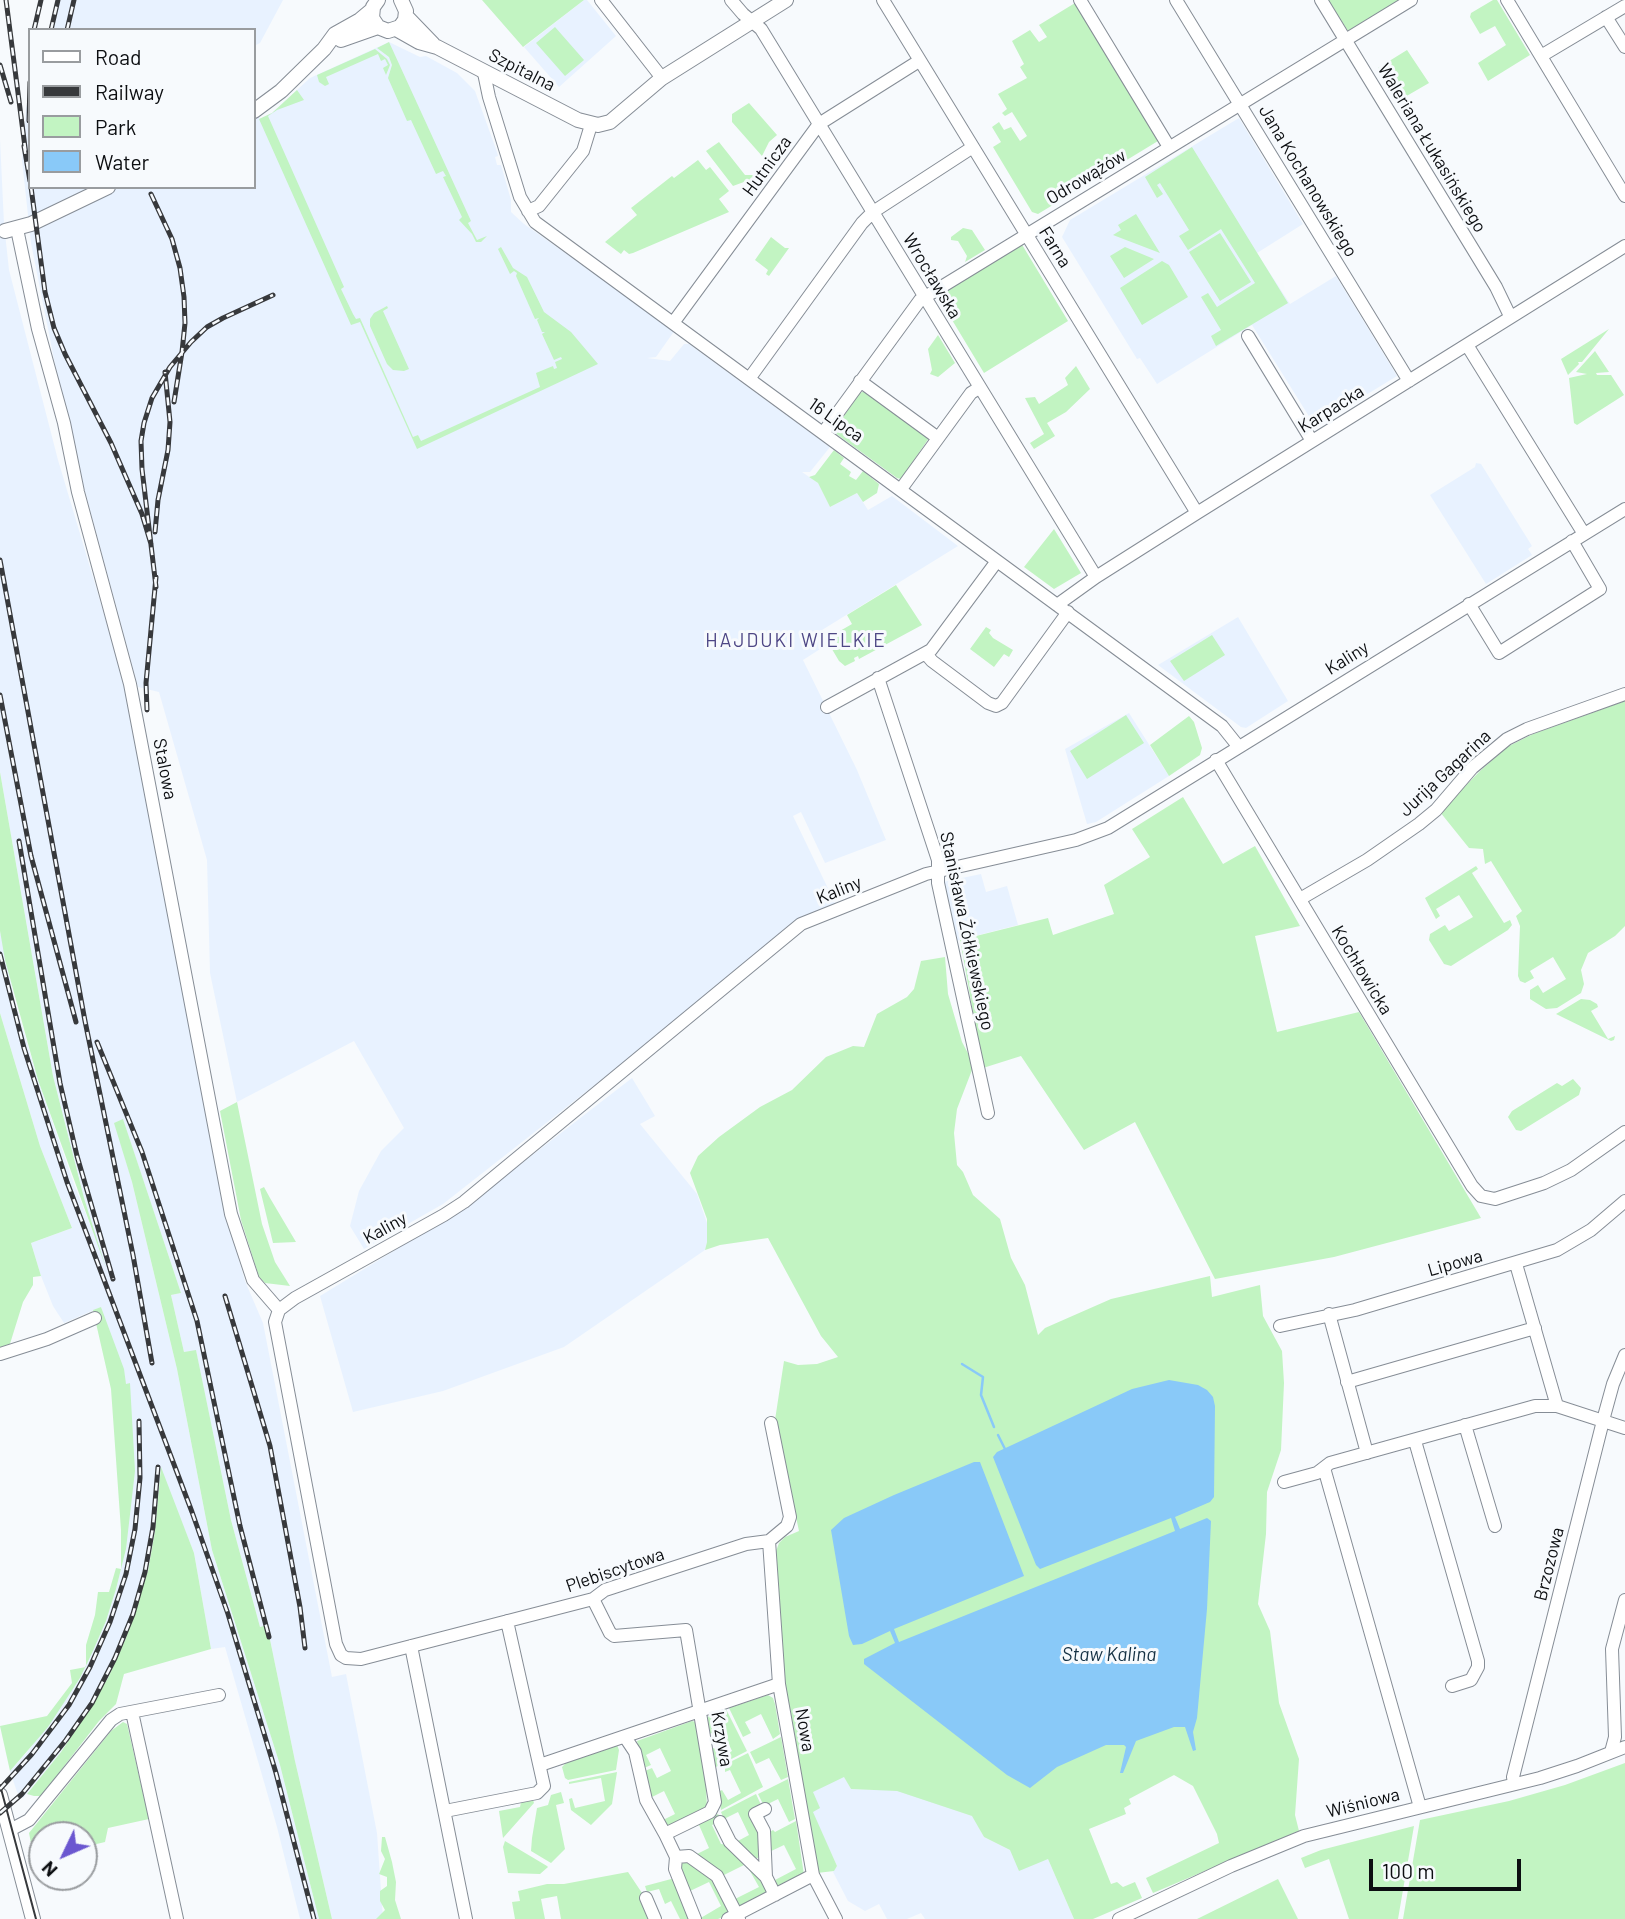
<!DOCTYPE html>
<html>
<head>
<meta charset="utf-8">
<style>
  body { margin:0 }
  #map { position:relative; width:1625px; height:1919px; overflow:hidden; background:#f7fafd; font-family:Barlow,sans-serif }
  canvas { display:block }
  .legend { position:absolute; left:28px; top:28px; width:228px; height:161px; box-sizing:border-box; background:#f7fafd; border:2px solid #999c9f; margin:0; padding:9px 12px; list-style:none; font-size:21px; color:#0c0e11 }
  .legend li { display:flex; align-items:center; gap:14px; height:35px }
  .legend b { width:35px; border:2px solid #999c9f }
  .north { position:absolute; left:28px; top:1821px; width:70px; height:70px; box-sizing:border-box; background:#f7fafd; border:2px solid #999c9f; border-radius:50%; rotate:226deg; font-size:19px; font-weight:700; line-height:28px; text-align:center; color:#0c0e11 }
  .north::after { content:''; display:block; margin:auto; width:24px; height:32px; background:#6b57d0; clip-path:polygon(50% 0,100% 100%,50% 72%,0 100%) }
  .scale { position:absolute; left:1369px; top:1859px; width:152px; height:32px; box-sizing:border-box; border:4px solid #0c0e11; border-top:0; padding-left:9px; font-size:21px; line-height:24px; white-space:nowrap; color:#0c0e11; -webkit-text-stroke:5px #f7fafd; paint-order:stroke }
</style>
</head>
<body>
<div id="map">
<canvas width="1625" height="1919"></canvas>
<ul class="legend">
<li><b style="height:9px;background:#fff"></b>Road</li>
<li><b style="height:9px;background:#37393c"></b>Railway</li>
<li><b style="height:19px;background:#c2f4c2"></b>Park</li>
<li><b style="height:19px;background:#89c9f8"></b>Water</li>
</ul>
<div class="north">N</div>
<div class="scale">100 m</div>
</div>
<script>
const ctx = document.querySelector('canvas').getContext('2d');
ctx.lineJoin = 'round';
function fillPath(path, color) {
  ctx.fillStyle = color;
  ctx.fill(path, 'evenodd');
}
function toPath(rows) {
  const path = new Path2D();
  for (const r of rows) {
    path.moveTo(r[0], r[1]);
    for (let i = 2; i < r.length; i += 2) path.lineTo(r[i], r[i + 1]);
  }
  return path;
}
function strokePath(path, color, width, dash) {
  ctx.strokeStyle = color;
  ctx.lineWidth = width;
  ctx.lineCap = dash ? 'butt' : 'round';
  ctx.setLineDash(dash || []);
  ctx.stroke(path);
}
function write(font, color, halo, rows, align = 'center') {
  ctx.font = font + ' Barlow,sans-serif';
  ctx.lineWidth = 6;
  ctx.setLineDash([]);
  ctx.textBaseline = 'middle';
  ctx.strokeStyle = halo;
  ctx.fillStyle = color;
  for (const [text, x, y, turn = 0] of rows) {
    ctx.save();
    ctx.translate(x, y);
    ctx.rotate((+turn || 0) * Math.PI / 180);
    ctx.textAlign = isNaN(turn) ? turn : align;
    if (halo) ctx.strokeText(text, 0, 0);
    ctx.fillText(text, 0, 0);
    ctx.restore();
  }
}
const built = toPath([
  [57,0,283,0,260,43,254,46,254,30,49,30],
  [584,0,587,0,616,36,559,87,524,47],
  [389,42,420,57,426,56,457,73,475,91,497,152,498,156,495,157,497,165,501,165,511,200,511,212,524,224,675,330,656,357,647,358,670,361,684,344,689,344,830,447,810,472,802,472,818,483,830,507,857,493,868,510,892,496,958,546,822,630,828,644,803,660,857,770,886,840,825,863,801,812,793,816,836,905,666,1029,443,1204,364,1249,350,1226,359,1191,381,1151,404,1128,354,1041,237,1102,210,973,207,860,159,692,138,687,67,425,31,243,22,160,26,108,30,96,30,187,254,187,254,107,260,119,272,113,310,78],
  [1239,118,1303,224,1257,253,1290,304,1336,276,1397,376,1315,426,1252,325,1157,384,1140,358,1137,359,1062,237,1070,220],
  [0,139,4,224,9,270,58,460,121,671,226,1215,245,1281,263,1323,332,1677,346,1674,377,1833,383,1919,332,1919,295,1761,267,1625,260,1627,231,1520,196,1351,184,1352,171,1295,181,1293,123,1120,115,1123,132,1182,177,1369,212,1550,280,1765,319,1919,300,1919,277,1827,225,1647,211,1649,194,1553,161,1470,155,1531,148,1571,137,1608,108,1678,61,1752,23,1798,17,1792,10,1771,28,1751,80,1678,106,1621,116,1589,126,1549,130,1383,126,1385,101,1307,64,1323,53,1306,41,1276,31,1243,72,1228,40,1146,0,1013,0,931,15,1002,38,1080,74,1184,100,1250,84,1198,53,1076,0,772],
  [1476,463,1481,464,1532,546,1528,549,1532,555,1486,584,1430,495,1475,467],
  [1238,617,1288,701,1246,728,1241,727,1158,665],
  [1129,713,1169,776,1096,822,1087,824,1065,749],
  [981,874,986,892,1007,886,1018,925,955,941,943,882],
  [632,1078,655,1116,640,1124,697,1194,707,1223,707,1242,705,1250,564,1347,443,1391,353,1412,320,1296,464,1208],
  [844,1776,851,1789,896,1790,973,1816,984,1837,1010,1850,1048,1859,1074,1919,925,1919,921,1913,907,1919,887,1919,879,1904,865,1911,848,1901,833,1872,837,1866,812,1812,812,1792]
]);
const green = toPath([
  [482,0,584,0,523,47],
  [1328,0,1399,0,1348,31],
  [1493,0,1497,0,1530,55,1488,81,1478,63,1506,45,1495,26,1480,34,1470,17,1471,13],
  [1075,3,1158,141,1038,214,1032,212,993,147,1001,142,992,127,999,122,1004,130,1011,127,1020,141,1027,136,1012,112,1005,116,1002,113,1007,109,998,94,1027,78,1020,67,1024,64,1012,41,1030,30,1039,42,1047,37,1039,25],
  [555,27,584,60,565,76,536,43],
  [389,42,471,221,468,223,477,240,487,236,481,242,476,242,472,234,459,220,462,217,443,177,446,176,443,171,436,174,411,120,407,121,388,78,392,65,389,57,377,48],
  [375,49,387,59,390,65,386,75,383,68,388,65,385,59,381,61,378,54,326,77,329,84,325,86,319,82,317,75],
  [1407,50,1429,83,1398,101,1378,68],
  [297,90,304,100,277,110,268,116,344,287,341,289,353,314,356,319,360,318,413,437,418,435,421,441,540,387,536,373,553,366,554,369,557,368,555,362,562,359,561,357,554,360,542,334,545,332,542,332,537,320,539,318,535,319,516,276,517,273,514,271,510,274,498,249,501,247,513,268,527,277,544,312,571,332,598,364,417,449,360,322,351,325,259,119,272,113],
  [749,103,777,135,769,142,762,156,732,122,732,114],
  [719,142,745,175,754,175,752,179,733,186,706,151],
  [1192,147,1288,303,1216,346,1211,336,1221,330,1201,297,1208,293,1217,307,1255,283,1221,229,1188,250,1179,236,1189,230,1160,183,1157,185,1163,194,1157,198,1145,177],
  [698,160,706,170,710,167,729,191,719,199,729,212,633,253,629,254,624,250,621,254,605,242,637,215,631,208,672,176,674,178],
  [1136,214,1160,253,1113,235,1121,230,1118,225],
  [963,228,972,230,985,250,965,262,967,256,958,241,951,240,951,237],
  [1220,233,1251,282,1220,301,1189,252],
  [771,237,785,248,789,248,769,276,766,274,768,270,755,260],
  [1021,243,1068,321,984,373,937,295],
  [1125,247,1154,259,1124,278,1110,256],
  [1162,261,1169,265,1188,297,1142,325,1120,288],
  [387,306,388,308,383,311,409,369,404,371,393,370,387,364,370,326,370,319,374,313],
  [1609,329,1582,362,1578,362,1579,364,1568,375,1561,359],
  [938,335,955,363,938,377,930,374,932,370,928,349],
  [1595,351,1609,372,1596,373,1597,375,1611,375,1624,395,1577,425,1574,423,1569,378,1587,374,1576,372],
  [1076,366,1090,389,1066,412,1047,423,1055,436,1034,449,1030,443,1044,434,1025,398,1035,397,1039,404,1068,385,1065,378],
  [865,391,929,438,901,479,897,478,835,433,836,427,860,393],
  [834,450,844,458,840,464,851,472,849,476,856,480,863,471,879,484,877,493,863,502,857,493,830,507,818,483,809,477,815,475],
  [1054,529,1081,573,1054,589,1024,567],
  [896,585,922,625,859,659,858,656,854,658,855,661,845,666,839,661,826,639,852,624,847,615],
  [986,627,991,630,989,633,993,638,1013,650,1009,657,1004,654,994,667,970,649],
  [1212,635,1225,655,1184,681,1170,661],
  [1625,701,1625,926,1615,936,1588,953,1581,970,1584,984,1581,993,1557,1008,1546,1009,1530,999,1530,990,1538,985,1543,993,1566,979,1553,957,1530,971,1534,978,1525,983,1520,981,1518,976,1520,926,1516,916,1522,911,1491,861,1485,864,1483,849,1469,848,1440,812,1480,771,1507,747,1533,734],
  [1126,715,1144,743,1087,779,1070,751],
  [1189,716,1194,722,1202,748,1200,755,1169,776,1150,745],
  [0,772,53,1076,84,1198,106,1268,38,1080,5,960,0,931],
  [1183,797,1223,864,1255,846,1300,926,1255,936,1277,1032,1359,1012,1481,1218,1334,1257,1215,1279,1135,1122,1084,1150,1021,1056,983,1068,960,940,1048,918,1053,935,1114,914,1104,885,1150,857,1132,829],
  [1476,866,1478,869,1472,873,1504,923,1510,920,1512,925,1508,930,1451,966,1444,964,1429,940,1430,934,1445,925,1449,931,1473,917,1459,895,1436,909,1440,916,1436,919,1425,898],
  [945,957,948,994,962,1042,971,1059,972,1070,957,1109,954,1133,957,1165,963,1172,973,1195,1000,1219,1011,1258,1025,1285,1038,1335,1045,1328,1111,1299,1210,1276,1212,1297,1260,1285,1263,1316,1282,1351,1284,1383,1281,1450,1267,1492,1266,1534,1258,1604,1270,1631,1279,1703,1299,1759,1295,1815,1299,1831,1153,1893,1146,1878,1219,1843,1217,1834,1193,1786,1174,1775,1129,1799,1131,1804,1124,1808,1126,1814,1089,1829,1111,1884,1117,1882,1123,1887,1135,1882,1142,1898,1093,1919,1074,1919,1048,1859,1019,1871,1010,1850,984,1837,972,1816,897,1791,851,1789,844,1777,813,1792,820,1808,813,1812,837,1866,834,1871,817,1873,785,1696,776,1551,779,1543,785,1537,799,1531,775,1420,784,1361,798,1365,817,1364,838,1357,821,1336,768,1238,720,1245,705,1250,707,1242,707,1219,690,1173,698,1156,719,1137,760,1107,792,1090,826,1057,853,1046,864,1047,877,1014,907,997,914,989,921,961],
  [1581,999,1590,1000,1597,1004,1598,1007,1591,1011,1608,1039,1615,1036,1614,1040,1611,1041,1556,1014],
  [0,1013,40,1146,72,1228,31,1243,41,1276,33,1277,33,1285,23,1302,9,1347,0,1350],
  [1573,1079,1581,1088,1579,1095,1521,1131,1516,1130,1508,1117,1512,1111,1557,1083,1562,1086],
  [237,1102,262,1224,275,1262,290,1286,265,1283,259,1277,241,1220,220,1111],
  [123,1119,181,1293,171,1295,184,1352,196,1350,231,1520,260,1627,267,1625,295,1761,332,1919,319,1919,280,1765,212,1550,177,1369,132,1182,114,1123],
  [264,1187,270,1198,296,1242,273,1243,260,1189],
  [101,1307,124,1369,126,1384,130,1383,135,1471,126,1549,116,1589,106,1621,92,1653,80,1678,48,1727,10,1771,0,1726,47,1716,72,1683,70,1670,86,1667,86,1645,95,1615,98,1592,109,1592,116,1568,121,1569,121,1530,111,1389,93,1310],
  [161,1467,194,1553,211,1649,124,1674,116,1704,99,1721,41,1796,34,1796,27,1794,61,1752,87,1713,108,1678,126,1638,148,1571,155,1531],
  [768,1695,773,1698,775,1704,780,1734,773,1739,761,1714,745,1722,751,1733,743,1737,729,1708],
  [726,1709,747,1751,714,1768,711,1749,714,1748,720,1758,732,1751,721,1728,708,1735,712,1743,709,1745,705,1720,711,1714],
  [692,1721,696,1722,708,1779,706,1786,707,1809,670,1829,661,1821,675,1814,664,1791,650,1798,645,1771,652,1768,657,1778,671,1771,660,1748,646,1755,651,1765,644,1768,637,1741],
  [123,1722,127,1724,149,1819,108,1828,105,1842,84,1847,84,1835,42,1835,42,1851,40,1852,39,1845,31,1843,29,1833,111,1731],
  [781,1737,788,1777,781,1780,769,1758,756,1764,750,1752],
  [617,1745,619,1750,616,1770,568,1780,565,1778,562,1767,568,1761],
  [748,1753,763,1787,721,1810,718,1792,722,1790,728,1800,741,1793,730,1770,725,1772,725,1767,722,1766],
  [1625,1763,1625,1919,1403,1919,1420,1820,1509,1801,1565,1785],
  [617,1772,612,1804,591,1825,571,1810,569,1799,572,1798,575,1808,605,1801,601,1778,569,1784,569,1782],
  [788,1779,795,1819,789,1822,778,1799,764,1806,758,1794],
  [561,1792,564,1803,556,1805,565,1849,551,1863,531,1851,532,1838,537,1808,548,1805,551,1795],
  [756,1794,762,1807,762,1856,753,1860,736,1842,749,1835,738,1812,724,1819,721,1812],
  [533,1800,534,1803,503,1838,499,1811,520,1807,521,1802],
  [718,1814,722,1820,712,1825,721,1844,729,1845,764,1878,768,1895,742,1907,738,1907,735,1899,759,1887,746,1864,722,1876,693,1856,709,1848,699,1825,683,1830],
  [796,1821,804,1875,778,1887,775,1880,796,1869,784,1845,767,1853,768,1833,773,1830,775,1832],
  [1414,1826,1398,1919,1349,1919,1329,1859,1305,1868,1301,1858,1321,1850],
  [382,1837,385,1837,392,1862,396,1882,395,1900,401,1919,376,1919,385,1910,380,1901,380,1891,387,1886,387,1877,379,1874,385,1859,381,1851],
  [505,1841,547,1866,548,1867,540,1874,508,1873,503,1847],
  [688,1859,715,1878,729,1912,727,1915,718,1919,699,1919,721,1906,709,1882,690,1891,676,1865],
  [628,1872,642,1893,651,1919,561,1919,557,1896,541,1899,545,1919,515,1919,512,1902,520,1901,518,1891,547,1884,564,1884],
  [675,1878,692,1919,680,1919,671,1901,665,1904,659,1889,647,1892,645,1886],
  [1278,1879,1298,1919,1197,1919]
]);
const water = toPath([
  [1169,1380,1198,1385,1207,1390,1213,1397,1215,1406,1214,1497,1210,1502,1175,1517,1180,1529,1207,1518,1211,1521,1207,1609,1197,1718,1193,1732,1196,1750,1193,1751,1185,1727,1174,1727,1136,1741,1123,1773,1120,1773,1126,1747,1124,1745,1106,1745,1057,1767,1030,1788,1007,1775,864,1664,864,1659,895,1643,890,1631,862,1644,853,1645,849,1636,831,1530,844,1518,894,1495,974,1462,980,1462,1024,1576,894,1629,899,1642,1175,1531,1171,1518,1040,1569,1036,1565,993,1457,997,1452,1132,1389]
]);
const stream = toPath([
  [962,1364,983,1377,981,1395,994,1427],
  [998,1435,1005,1449]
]);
const minor = toPath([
  [601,0,662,78],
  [731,0,743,14,761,29,1096,577],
  [883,0,1197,513],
  [1080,0,1169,147],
  [1176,0,1409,381],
  [1321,0,1496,287,1510,316],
  [1507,0,1625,196],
  [1606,17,1625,47],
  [1541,56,1625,6],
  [484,73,489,97,520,197,535,222,1222,726,1238,746],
  [528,211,539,206,583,151,591,125],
  [17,229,38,329,64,423,78,492,130,684,231,1214,253,1280,279,1310],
  [673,323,819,124,919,61],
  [1248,336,1312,441],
  [1467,345,1584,534],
  [749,379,862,223,873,212,973,147],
  [860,381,938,438],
  [823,433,920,300,1411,0],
  [901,489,971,393,979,388],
  [1469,604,1499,653,1600,589,1572,541],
  [1057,605,1096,577,1197,513,1625,246],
  [926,654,932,661,988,703,996,706,1002,703,1068,612],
  [878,678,938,860,938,883,988,1113],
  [827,707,931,650,997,561],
  [1216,760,1472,1186,1481,1196,1495,1199,1544,1183,1571,1170,1625,1132],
  [1300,899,1367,860,1419,824,1436,810,1472,768,1507,739,1527,729,1625,694],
  [1516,1264,1557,1406],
  [1329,1314,1367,1453],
  [1280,1326,1355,1310,1557,1250,1591,1230,1625,1201],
  [0,1354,47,1339,95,1318],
  [1347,1382,1535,1328],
  [771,1423,790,1517,787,1526,769,1541,746,1544,605,1590,593,1599,361,1659,346,1658,341,1655,336,1644,275,1322,279,1310,295,1298,444,1215,464,1202,801,924,926,874,1076,840,1108,828,1625,509],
  [1465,1425,1495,1526],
  [1415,1441,1478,1661,1478,1667,1471,1680,1452,1686],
  [1324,1468,1420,1807],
  [1284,1482,1317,1473,1330,1463,1535,1406,1557,1406,1625,1428],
  [769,1541,779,1684,813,1875,836,1919],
  [593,1599,610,1633,614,1636,686,1630,715,1802,710,1812,665,1834,646,1800,635,1752,625,1737],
  [411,1646,466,1919],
  [132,1712,177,1919],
  [1611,1752,1615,1737,1612,1649,1625,1600],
  [540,1765,779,1684],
  [1514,1784,1513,1777,1605,1413,1613,1384,1625,1355],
  [765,1809,755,1814,764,1831,766,1877],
  [445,1811,537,1793,544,1786,507,1621],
  [720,1822,730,1842,766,1877,775,1895],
  [10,1830,29,1820,111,1720,120,1714,219,1695],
  [665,1834,676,1857,675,1869,695,1919],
  [676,1857,689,1856,717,1876,739,1919],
  [646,1898,655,1919],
  [728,1919,813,1875],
  [1119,1919,1231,1866,1304,1836,1540,1778,1577,1766,1625,1747]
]);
const tertiary = toPath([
  [378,0,373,7,372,18,378,27,388,31,400,27,405,20,406,11,401,0],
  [406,16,433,44],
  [396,29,419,42,437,47,578,120,598,125,610,122,662,78,786,0],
  [341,40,378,27],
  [254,111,281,91,324,49,335,34,360,20,372,10],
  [5,231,31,224,108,187],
  [0,1795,33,1919]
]);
const tram = toPath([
  [0,1785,36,1919]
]);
const rail = toPath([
  [6,0,26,155],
  [34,30,41,0],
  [51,30,58,0],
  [67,30,74,0],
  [0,65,11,102],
  [29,121,30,82],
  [24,146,30,181],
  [31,187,45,292,54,328,65,354,111,443,142,514,151,544],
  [151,194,172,239,180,268,184,297,185,323,182,352,174,402],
  [155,532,158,500,168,450,170,422,165,372],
  [0,560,85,1021,133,1255,152,1363],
  [156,587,142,469,141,441,144,423,152,398,170,367,191,342,207,327,223,318,273,295],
  [0,695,31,856,76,1022],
  [147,710,146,683,156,577],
  [19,841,60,1083,77,1156,113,1279],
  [0,954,24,1048,67,1182,192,1512,228,1614,276,1773,314,1919],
  [97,1042,142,1152,197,1321,240,1526,269,1637],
  [225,1296,270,1446,300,1607,305,1648],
  [0,1789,32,1754,69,1705,90,1667,110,1622,126,1574,135,1529,140,1478,139,1421],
  [0,1813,22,1794,66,1740,92,1703,115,1658,133,1614,145,1572,153,1527,158,1467]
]);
const streetNames = [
  ["Szpitalna",522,70,27],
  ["Waleriana Łukasińskiego",1432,148,59],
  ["Hutnicza",767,166,-54],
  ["Odrowążów",1086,177,-31],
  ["Jana Kochanowskiego",1308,181,59],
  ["Farna",1055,247,58],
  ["Wrocławska",932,276,59],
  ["Karpacka",1331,409,-32],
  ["16 Lipca",836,420,35],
  ["Kaliny",1347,658,-32],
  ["Stalowa",165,769,79],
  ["Jurija Gagarina",1445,773,-43],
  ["Kaliny",839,890,-22],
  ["Stanisława Żółkiewskiego",967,931,78],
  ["Kochłowicka",1362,970,59],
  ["Kaliny",385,1228,-29],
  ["Lipowa",1455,1263,-16],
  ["Brzozowa",1549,1564,-76],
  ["Plebiscytowa",615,1570,-19],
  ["Nowa",805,1730,80],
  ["Krzywa",722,1739,80],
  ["Wiśniowa",1363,1803,-14]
];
const neighbourhoodNames = [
  ["HAJDUKI WIELKIE",796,641]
];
const waterNames = [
  ["Staw Kalina",1109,1655]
];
fillPath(built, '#e8f2ff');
fillPath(green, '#c2f4c2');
fillPath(water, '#89c9f8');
strokePath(stream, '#89c9f8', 2.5);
strokePath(minor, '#868d96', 14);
strokePath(tertiary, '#868d96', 16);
strokePath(minor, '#fff', 12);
strokePath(tertiary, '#fff', 14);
strokePath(tram, '#37393c', 2);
strokePath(rail, '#37393c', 5);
strokePath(rail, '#f7fafd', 2.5, [8]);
write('18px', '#0c0e11', '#f7fafd', streetNames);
ctx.letterSpacing = '2px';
write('19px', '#4e4785', '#f7fafd', neighbourhoodNames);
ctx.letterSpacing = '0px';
write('italic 19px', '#143144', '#f7fafd', waterNames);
</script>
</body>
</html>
